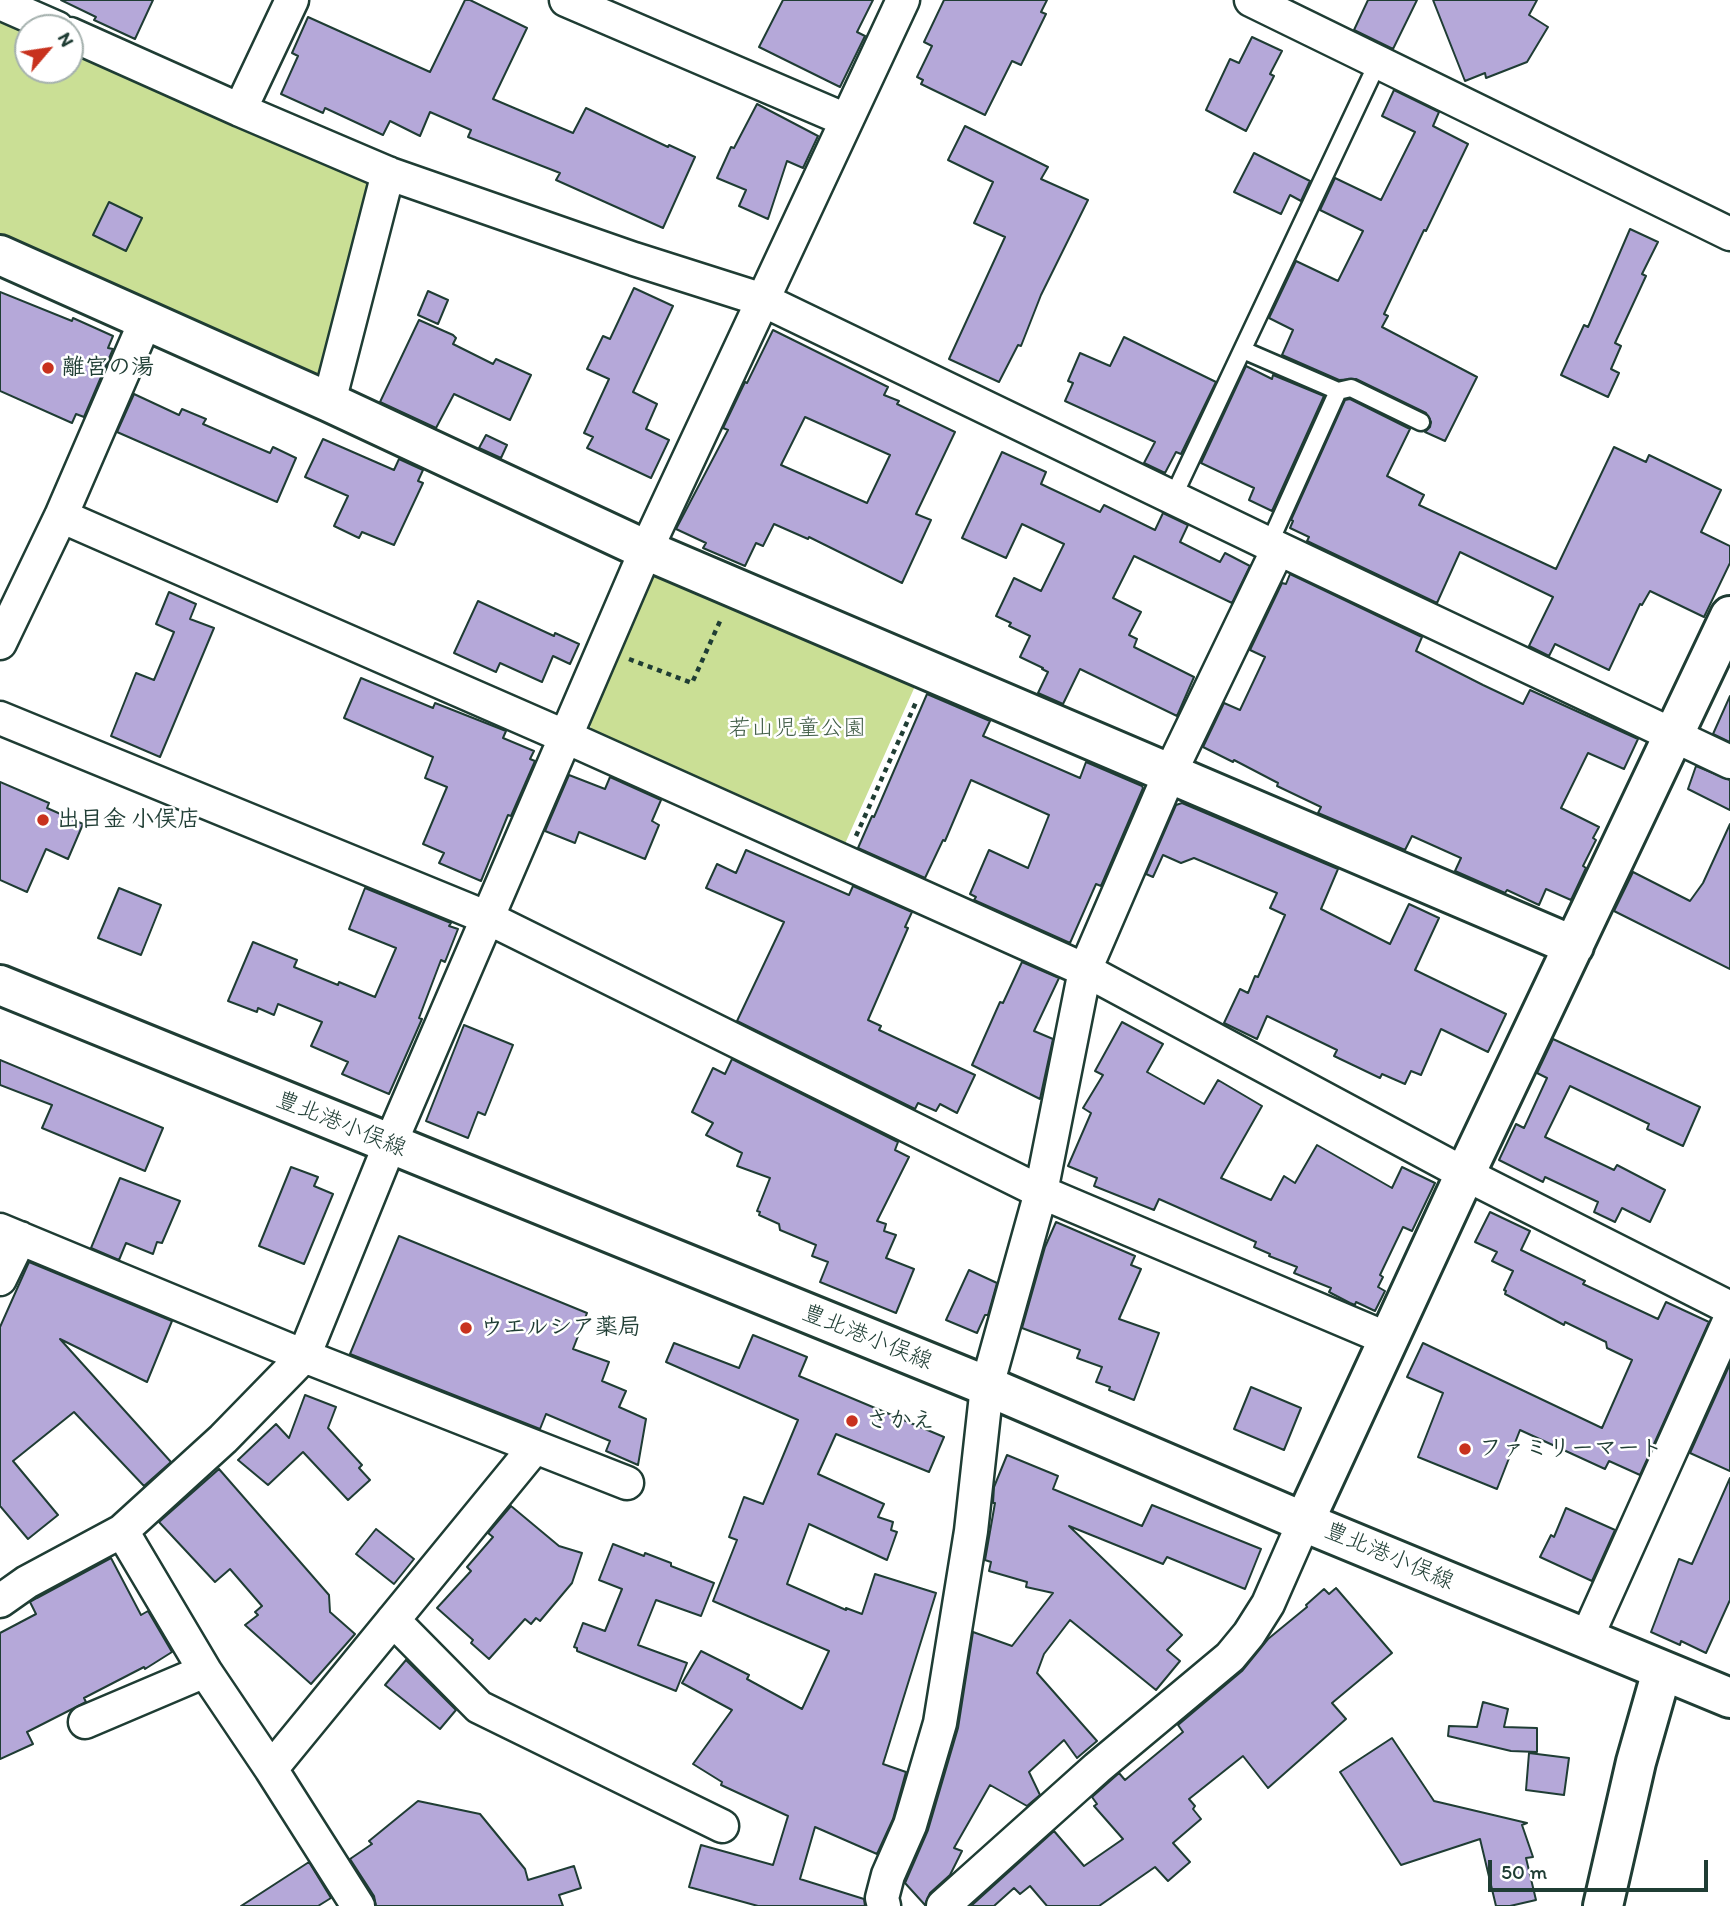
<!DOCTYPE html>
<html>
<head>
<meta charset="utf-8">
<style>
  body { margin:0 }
  #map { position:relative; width:1730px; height:1906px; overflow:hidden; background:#fff; font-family:Itim,sans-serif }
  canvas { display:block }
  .north { position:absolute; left:14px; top:14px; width:70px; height:70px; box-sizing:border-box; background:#fff; border:2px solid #a5b1ae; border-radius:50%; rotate:61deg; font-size:19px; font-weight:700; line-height:28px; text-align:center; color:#1f3d34 }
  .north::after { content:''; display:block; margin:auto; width:24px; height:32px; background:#c8321e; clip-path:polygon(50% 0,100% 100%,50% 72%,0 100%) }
  .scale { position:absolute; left:1488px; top:1860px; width:220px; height:32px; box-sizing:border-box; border:4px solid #1f3d34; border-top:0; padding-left:9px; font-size:21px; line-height:24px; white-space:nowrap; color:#1f3d34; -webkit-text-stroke:5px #fff; paint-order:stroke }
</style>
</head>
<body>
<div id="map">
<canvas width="1730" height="1906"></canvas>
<div class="north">N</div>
<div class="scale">50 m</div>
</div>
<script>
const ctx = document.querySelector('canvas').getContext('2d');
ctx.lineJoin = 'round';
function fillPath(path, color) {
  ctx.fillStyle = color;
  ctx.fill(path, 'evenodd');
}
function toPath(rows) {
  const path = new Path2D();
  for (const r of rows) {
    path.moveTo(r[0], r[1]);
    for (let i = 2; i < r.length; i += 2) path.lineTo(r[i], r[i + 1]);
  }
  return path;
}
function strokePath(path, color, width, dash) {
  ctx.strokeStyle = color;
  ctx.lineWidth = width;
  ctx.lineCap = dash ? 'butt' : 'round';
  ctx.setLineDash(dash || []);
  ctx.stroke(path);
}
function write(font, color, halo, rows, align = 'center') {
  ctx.font = font + ' Itim,"Klee One",sans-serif';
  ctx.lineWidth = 5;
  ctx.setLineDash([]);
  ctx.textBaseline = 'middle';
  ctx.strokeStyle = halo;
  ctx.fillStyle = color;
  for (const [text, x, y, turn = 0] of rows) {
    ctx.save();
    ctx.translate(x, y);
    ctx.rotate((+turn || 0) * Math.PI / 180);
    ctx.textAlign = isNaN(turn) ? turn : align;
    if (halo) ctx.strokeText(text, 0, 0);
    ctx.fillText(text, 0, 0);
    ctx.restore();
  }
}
const green = toPath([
  [0,21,28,33,28,70,70,70,70,52,372,184,319,383,0,244],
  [661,573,916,684,844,846,595,735,589,724,650,579]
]);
const building = toPath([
  [61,0,153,0,135,39,94,20,96,17,61,0],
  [465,0,470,0,527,28,493,99,573,133,586,108,668,147,669,145,695,157,663,228,556,180,560,173,468,137,471,130,430,112,420,136,390,121,383,135,325,108,323,113,281,94,298,56,292,53,308,17,430,72,465,0],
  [783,0,873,0,857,32,865,36,840,87,759,47,783,0],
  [944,0,1047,0,1041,12,1046,14,1021,65,1012,61,985,115,921,84,923,80,917,77,932,46,924,42,944,0],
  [1368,0,1417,0,1393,49,1354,30,1368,0],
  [1433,0,1537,0,1529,15,1548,27,1527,62,1486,78,1485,73,1465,81,1433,0],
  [1252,37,1282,51,1270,74,1274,76,1246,131,1206,110,1230,59,1239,63,1252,37],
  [1394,90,1439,112,1433,126,1468,144,1426,231,1424,230,1384,314,1388,316,1382,327,1477,377,1445,441,1425,432,1430,427,1431,422,1426,413,1356,379,1339,380,1282,355,1293,330,1269,318,1296,261,1338,281,1363,231,1320,210,1335,178,1381,200,1415,132,1382,116,1394,90],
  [757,104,818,136,803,168,787,161,768,219,739,206,746,190,717,178,731,147,734,148,757,104],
  [965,126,1048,167,1041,179,1088,200,1041,295,1021,346,1018,345,999,382,949,359,1005,237,974,223,993,182,948,160,965,126],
  [1254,153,1310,181,1301,201,1290,195,1281,214,1234,192,1254,153],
  [109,202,142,218,126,251,93,235,109,202],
  [1630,229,1658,242,1642,274,1646,276,1615,343,1621,346,1611,369,1619,373,1608,397,1561,375,1584,325,1588,327,1630,229],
  [634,288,673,306,633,392,657,404,646,429,669,440,651,478,587,448,593,437,584,433,609,379,587,369,603,336,610,339,634,288],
  [428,291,448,300,438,324,418,315,428,291],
  [0,292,72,321,73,318,113,336,108,348,113,349,84,417,76,414,72,423,0,391,0,292],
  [419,320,453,335,456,338,453,344,493,364,496,359,531,375,510,420,454,394,436,428,380,402,419,320],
  [773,330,888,387,884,395,899,401,897,404,955,432,916,514,931,520,902,583,809,537,808,539,774,524,763,546,756,543,745,566,703,548,706,543,676,529,728,430,723,428,745,382,747,383,773,330],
  [805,417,890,455,867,503,781,465,805,417],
  [1124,337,1216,382,1181,454,1176,452,1165,473,1144,463,1155,442,1065,401,1073,383,1068,381,1080,353,1110,366,1124,337],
  [1246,366,1272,379,1273,375,1324,396,1272,511,1249,500,1254,488,1201,463,1246,366],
  [134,394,179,415,182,409,206,419,203,424,270,453,273,447,296,458,277,502,117,432,134,394],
  [1350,399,1410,429,1387,476,1424,495,1419,505,1556,569,1614,447,1646,462,1649,455,1721,490,1701,532,1730,546,1730,563,1704,617,1650,591,1642,605,1640,604,1609,670,1555,644,1549,656,1529,646,1553,597,1460,552,1437,603,1307,541,1309,537,1290,528,1293,521,1291,520,1345,400,1350,399],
  [486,435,507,445,501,458,479,448,486,435],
  [323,439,394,470,399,459,423,470,418,481,423,483,394,545,362,532,359,538,334,526,348,496,305,477,323,439],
  [1002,452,1046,472,1041,484,1100,512,1104,505,1155,530,1163,513,1188,525,1180,542,1220,562,1225,553,1250,566,1232,603,1134,556,1113,598,1141,612,1129,635,1137,639,1134,647,1194,677,1177,716,1080,669,1063,704,1038,693,1048,672,1042,669,1043,668,1020,657,1030,636,1009,626,1011,623,996,616,1014,578,1041,591,1064,544,1022,524,1006,558,962,538,1002,452],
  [1290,574,1422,637,1416,651,1483,685,1523,704,1530,690,1638,739,1624,769,1588,753,1561,808,1599,827,1593,838,1596,840,1583,866,1586,868,1571,900,1546,889,1539,905,1507,890,1505,893,1455,871,1461,858,1412,836,1405,850,1318,813,1321,807,1277,786,1278,783,1234,760,1233,762,1203,747,1224,703,1240,710,1265,657,1250,650,1282,583,1286,584,1290,574],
  [169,592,196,604,190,619,214,628,160,757,111,736,136,673,154,680,174,632,156,624,169,592],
  [478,601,554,636,555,633,579,644,570,664,553,656,542,682,500,663,496,672,454,653,478,601],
  [361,678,433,708,435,703,506,731,503,738,534,751,530,759,535,761,511,816,508,815,481,881,439,863,444,853,423,844,447,787,425,778,433,757,344,718,361,678],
  [927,694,990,721,983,736,1080,778,1086,762,1142,786,1143,788,1101,886,1096,884,1070,943,974,900,976,897,970,894,989,850,1028,868,1049,815,1009,797,971,780,945,841,943,840,925,878,858,848,872,816,874,817,927,694],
  [1730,696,1730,742,1713,734,1730,696],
  [1696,766,1730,780,1730,810,1688,789,1696,766],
  [569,775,605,789,610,777,661,800,652,821,659,825,645,859,579,832,575,843,545,831,569,775],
  [0,782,49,803,47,808,83,824,68,859,46,849,27,892,0,880,0,782],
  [1182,803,1338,869,1321,909,1390,944,1409,904,1439,918,1415,970,1506,1014,1488,1052,1441,1029,1421,1075,1411,1071,1405,1084,1382,1074,1380,1078,1334,1056,1337,1050,1267,1016,1257,1039,1224,1023,1240,989,1248,993,1255,976,1258,977,1285,915,1270,908,1277,893,1194,858,1181,863,1163,855,1153,877,1146,874,1176,805,1182,803],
  [1730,824,1730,969,1614,911,1633,872,1690,901,1703,883,1730,824],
  [746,850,849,895,853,886,912,912,905,927,908,928,868,1020,881,1026,879,1030,975,1075,957,1113,940,1104,936,1111,918,1103,915,1109,737,1021,784,922,706,888,717,864,736,873,746,850],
  [119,888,161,905,141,955,98,938,119,888],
  [365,888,451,923,449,926,458,929,445,962,441,960,419,1018,422,1019,389,1094,342,1074,348,1062,311,1046,322,1022,278,1004,274,1015,258,1008,257,1012,228,1001,253,942,297,960,294,967,338,985,339,982,375,997,396,948,349,929,365,888],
  [1022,962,1059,978,1034,1031,1053,1039,1040,1099,972,1065,1000,1002,1003,1003,1022,962],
  [1122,1022,1163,1044,1147,1072,1204,1104,1218,1080,1262,1106,1221,1178,1271,1200,1284,1176,1295,1183,1317,1145,1392,1188,1402,1167,1435,1183,1412,1231,1403,1227,1380,1275,1383,1277,1378,1287,1385,1291,1375,1311,1356,1302,1355,1305,1350,1303,1329,1292,1331,1288,1294,1273,1297,1267,1269,1256,1270,1254,1254,1247,1256,1242,1159,1199,1154,1210,1094,1186,1097,1178,1068,1166,1091,1113,1083,1108,1103,1075,1095,1071,1122,1022],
  [464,1025,513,1045,485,1115,478,1112,468,1138,426,1121,464,1025],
  [1553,1039,1700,1107,1683,1146,1647,1129,1649,1124,1570,1086,1545,1137,1614,1170,1617,1165,1665,1190,1650,1222,1622,1208,1615,1222,1594,1212,1598,1202,1545,1177,1543,1182,1499,1160,1516,1124,1524,1128,1547,1078,1537,1073,1553,1039],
  [732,1059,898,1142,895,1150,909,1157,877,1221,886,1224,884,1231,896,1235,886,1258,914,1269,896,1313,820,1282,828,1262,812,1256,816,1245,780,1230,779,1224,759,1215,760,1212,757,1211,770,1178,737,1166,742,1153,706,1135,713,1123,692,1112,713,1068,725,1074,732,1059],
  [0,1060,163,1128,145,1171,42,1128,52,1105,0,1085,0,1060],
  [291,1167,318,1177,314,1186,333,1194,304,1264,259,1246,291,1167],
  [120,1178,180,1201,162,1243,157,1242,153,1254,126,1243,119,1260,91,1248,120,1178],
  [1490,1212,1530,1231,1521,1250,1585,1281,1583,1284,1658,1319,1666,1302,1709,1322,1640,1475,1609,1461,1605,1469,1520,1430,1497,1489,1418,1457,1443,1393,1407,1377,1423,1343,1602,1428,1632,1360,1607,1348,1606,1342,1565,1322,1564,1325,1505,1294,1506,1291,1504,1290,1513,1271,1492,1261,1497,1252,1475,1242,1490,1212],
  [1056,1222,1135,1256,1131,1265,1141,1269,1119,1319,1159,1333,1134,1400,1109,1390,1110,1387,1096,1382,1102,1367,1077,1358,1080,1350,1022,1328,1045,1247,1056,1222],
  [399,1236,587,1313,573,1349,609,1362,602,1381,626,1391,619,1407,646,1419,638,1465,606,1451,610,1441,546,1414,540,1429,350,1354,399,1236],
  [29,1262,172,1321,147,1382,60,1339,171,1462,144,1486,74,1412,13,1461,58,1515,28,1539,0,1506,0,1327,29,1262],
  [969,1270,997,1283,988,1315,985,1315,977,1333,946,1320,969,1270],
  [753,1335,807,1357,799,1376,944,1437,929,1472,836,1434,818,1474,884,1504,878,1517,893,1522,891,1530,897,1532,887,1560,809,1524,787,1584,846,1610,846,1608,862,1614,875,1574,936,1593,883,1764,906,1772,893,1819,877,1854,815,1827,800,1879,864,1899,865,1906,758,1906,689,1887,701,1845,773,1865,788,1816,721,1785,722,1782,693,1764,732,1710,682,1683,701,1651,749,1675,747,1679,802,1709,829,1651,713,1601,737,1540,729,1537,744,1497,763,1504,798,1420,666,1362,674,1343,739,1368,753,1335],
  [1730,1364,1730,1471,1690,1453,1730,1364],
  [1251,1387,1301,1408,1284,1450,1234,1429,1251,1387],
  [305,1395,336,1407,328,1428,362,1465,359,1468,370,1480,348,1500,303,1452,268,1485,238,1460,276,1424,289,1438,305,1395],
  [1007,1455,1058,1476,1053,1489,1142,1526,1152,1505,1261,1549,1245,1589,1167,1557,1163,1564,1069,1526,1182,1635,1167,1650,1180,1661,1156,1690,1070,1620,1044,1654,1037,1673,1097,1741,1077,1758,1064,1740,1029,1772,1040,1795,1027,1806,990,1785,954,1848,962,1851,950,1875,930,1893,925,1905,905,1883,928,1830,958,1728,973,1632,1012,1646,1053,1593,1026,1587,1027,1582,989,1571,991,1562,985,1560,995,1503,993,1503,994,1487,1007,1455],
  [219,1469,329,1595,330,1612,355,1634,311,1684,245,1625,258,1615,255,1612,262,1606,230,1569,215,1582,159,1522,219,1469],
  [1730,1478,1730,1600,1706,1653,1681,1641,1680,1645,1651,1632,1679,1559,1692,1564,1730,1478],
  [511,1506,559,1546,582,1553,572,1583,540,1621,536,1618,531,1624,525,1619,489,1659,471,1643,473,1640,437,1608,471,1571,467,1567,493,1537,488,1533,511,1506],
  [1566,1508,1615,1530,1592,1581,1540,1557,1551,1535,1554,1537,1566,1508],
  [376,1529,414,1559,394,1584,356,1554,376,1529],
  [613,1544,644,1556,645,1553,671,1563,671,1566,714,1583,701,1616,656,1600,638,1645,687,1663,676,1691,577,1651,577,1648,574,1647,583,1623,605,1631,622,1589,599,1580,613,1544],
  [111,1558,141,1615,148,1611,172,1652,145,1669,144,1667,84,1698,86,1702,27,1732,33,1744,0,1759,0,1633,36,1614,30,1602,37,1598,111,1558],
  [1336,1588,1392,1653,1332,1703,1346,1719,1268,1788,1243,1756,1189,1799,1195,1806,1193,1809,1201,1819,1173,1843,1190,1862,1168,1881,1155,1867,1099,1906,1047,1906,1030,1886,1020,1894,1014,1888,994,1906,971,1906,1054,1831,1084,1866,1123,1839,1094,1806,1097,1804,1092,1797,1119,1773,1125,1780,1183,1732,1178,1725,1242,1671,1268,1639,1307,1607,1306,1605,1324,1589,1329,1594,1336,1588],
  [406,1660,456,1710,440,1729,385,1685,406,1660],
  [1483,1702,1508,1709,1504,1727,1537,1728,1537,1752,1511,1751,1448,1736,1449,1726,1477,1727,1483,1702],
  [1392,1738,1434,1801,1527,1823,1522,1825,1533,1857,1526,1858,1536,1900,1510,1906,1496,1906,1480,1839,1401,1865,1340,1772,1392,1738],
  [1529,1753,1569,1758,1564,1795,1526,1790,1529,1753],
  [418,1801,480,1814,525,1869,528,1880,574,1866,581,1888,559,1895,563,1906,376,1906,374,1896,350,1859,372,1844,369,1841,418,1801],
  [309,1862,331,1898,318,1906,241,1906,309,1862]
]);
const path = toPath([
  [629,659,692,683,721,619],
  [856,836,917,700]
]);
const service = toPath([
  [1243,350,1338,391,1351,388,1421,422],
  [1173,497,1378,62],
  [1269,544,1338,391]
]);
const minor = toPath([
  [292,0,240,110,390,174,634,259,763,300,1269,544,1730,762],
  [566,0,846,120],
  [1251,0,1730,234],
  [0,3,57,28],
  [70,34,240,110],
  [329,402,388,173],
  [61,516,564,736,1085,970,1465,1174,1730,1308],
  [0,643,61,516,145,322],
  [0,718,488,918,1041,1192,1388,1339],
  [0,1230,304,1356,627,1483],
  [0,1279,20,1238],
  [122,1531,205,1671,271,1769,358,1906],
  [0,1601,27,1582,122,1531,223,1439,304,1356,390,1144,646,550,903,0],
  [393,1620,479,1707,722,1826],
  [1586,1639,1730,1319],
  [85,1722,205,1671],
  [271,1769,535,1447],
  [884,1906,882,1898,888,1875,910,1825,940,1723,971,1531,987,1386,1041,1192,1085,970,1170,773,1278,549],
  [943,1906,1097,1768,1230,1657,1249,1634,1268,1604,1304,1522]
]);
const tertiary = toPath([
  [0,255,329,402,646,550,1574,946],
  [1304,1522,1465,1174,1730,616],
  [1603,1906,1636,1762,1662,1671]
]);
const secondary = toPath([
  [0,985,987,1386,1304,1522,1730,1698]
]);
const markers = [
  [48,368,7,"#c8321e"],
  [43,820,7,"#c8321e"],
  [466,1328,7,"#c8321e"],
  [852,1421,7,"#c8321e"],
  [1465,1449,7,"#c8321e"]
];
const poiNames = [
  ["離宮の湯",62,368],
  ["出目金 小俣店",57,820],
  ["ウエルシア薬局",480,1328],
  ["さかえ",866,1421],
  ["ファミリーマート",1479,1449]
];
const parkNames = [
  ["若山児童公園",797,729]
];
const streetNames = [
  ["豊北港小俣線",341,1125,22],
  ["豊北港小俣線",867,1338,22],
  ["豊北港小俣線",1389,1557,23]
];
fillPath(green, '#cadf95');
fillPath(building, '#b5a8d9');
strokePath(building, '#1f3d34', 2);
strokePath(service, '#1f3d34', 21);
strokePath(minor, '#1f3d34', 37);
strokePath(tertiary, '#1f3d34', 44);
strokePath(secondary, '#1f3d34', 44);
strokePath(path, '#1f3d34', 4.5, [5, 5]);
strokePath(service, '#fff', 16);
strokePath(minor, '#fff', 32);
strokePath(tertiary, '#fff', 38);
strokePath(secondary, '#fff', 38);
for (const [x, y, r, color] of markers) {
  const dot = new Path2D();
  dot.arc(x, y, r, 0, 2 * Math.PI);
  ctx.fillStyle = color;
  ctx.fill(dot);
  strokePath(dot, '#fff', 2.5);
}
write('bold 23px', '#1f3d34', '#fff', poiNames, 'left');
write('23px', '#415d47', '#fff', parkNames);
write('23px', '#1f3d34', '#fff', streetNames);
</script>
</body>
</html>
